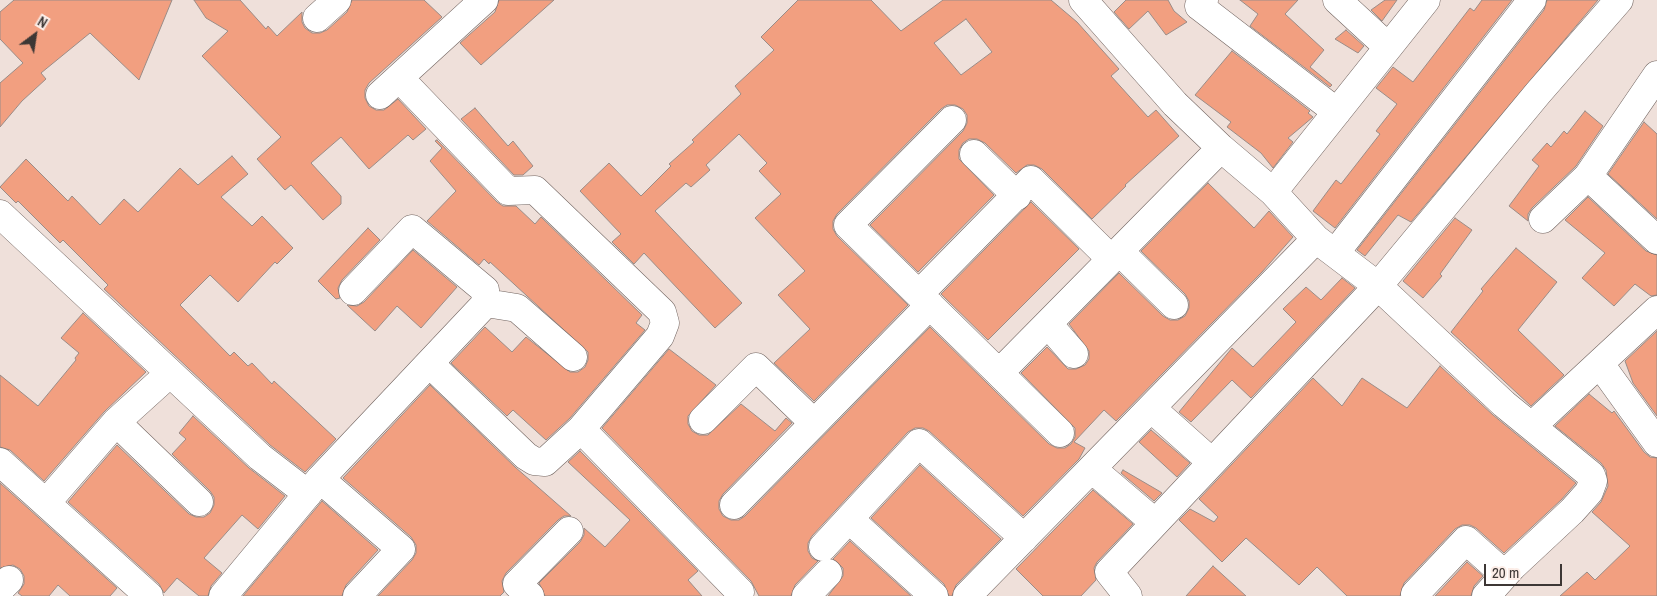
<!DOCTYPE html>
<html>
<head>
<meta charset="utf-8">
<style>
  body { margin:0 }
  #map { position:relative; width:1657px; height:596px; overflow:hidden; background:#efe0da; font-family:"Archivo Narrow",sans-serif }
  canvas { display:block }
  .north { position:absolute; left:10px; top:10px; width:50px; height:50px; -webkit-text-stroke:4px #fcede7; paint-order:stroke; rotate:31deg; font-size:14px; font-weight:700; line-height:20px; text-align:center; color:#3d3735 }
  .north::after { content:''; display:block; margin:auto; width:18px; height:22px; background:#3d3735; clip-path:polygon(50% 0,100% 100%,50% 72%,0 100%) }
  .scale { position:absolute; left:1484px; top:564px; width:78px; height:22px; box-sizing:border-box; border:2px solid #3d3735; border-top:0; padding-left:6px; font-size:15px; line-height:18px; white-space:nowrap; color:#3d3735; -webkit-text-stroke:4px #fcede7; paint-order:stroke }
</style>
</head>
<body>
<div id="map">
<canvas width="1657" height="596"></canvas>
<div class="north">N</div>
<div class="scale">20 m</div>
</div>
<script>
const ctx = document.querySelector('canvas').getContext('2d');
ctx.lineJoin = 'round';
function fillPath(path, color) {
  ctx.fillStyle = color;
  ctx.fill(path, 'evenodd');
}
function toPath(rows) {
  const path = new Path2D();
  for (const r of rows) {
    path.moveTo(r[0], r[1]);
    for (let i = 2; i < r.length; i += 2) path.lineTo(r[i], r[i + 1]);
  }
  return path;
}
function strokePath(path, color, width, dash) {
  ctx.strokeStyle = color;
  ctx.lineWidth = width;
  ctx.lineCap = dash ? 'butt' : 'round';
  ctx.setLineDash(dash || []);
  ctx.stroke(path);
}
const building = toPath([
  [14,0,172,0,139,80,90,33,41,73,46,79,22,101,0,127,0,83,23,63,0,39,0,12,14,0],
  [194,0,240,0,266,29,268,26,277,36,302,12,302,22,305,28,312,33,320,33,327,30,347,12,352,0,424,0,442,17,369,83,365,90,365,98,369,106,376,110,384,110,398,99,426,129,413,140,408,135,369,169,341,137,311,163,341,196,341,204,323,220,291,185,285,190,257,159,281,137,202,56,228,31,206,18,194,0],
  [499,0,554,0,481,65,460,43,495,12,499,0],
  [798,0,871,0,901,31,943,0,1051,0,1077,22,1119,69,1111,76,1148,117,1156,110,1179,136,1125,185,1126,186,1092,219,1042,169,1034,165,1027,165,1016,173,985,143,977,139,969,139,963,143,959,150,959,159,994,195,918,272,870,225,963,131,967,123,967,115,963,109,955,105,947,105,941,109,837,214,833,221,833,229,837,236,908,305,814,401,774,363,810,329,778,295,805,271,755,218,781,194,759,171,767,163,739,134,706,165,710,170,691,187,686,183,655,211,742,303,715,328,644,253,634,264,612,242,621,234,580,191,609,163,641,196,671,166,669,164,694,142,692,140,741,94,735,86,774,50,761,37,798,0],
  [966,19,992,52,961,75,934,43,966,19],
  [1126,0,1168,0,1174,11,1187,22,1166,35,1148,11,1129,29,1114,12,1126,0],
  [1240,0,1298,0,1285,14,1324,50,1310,67,1332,85,1330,87,1250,26,1258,14,1240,0],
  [1385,0,1397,0,1382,21,1371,10,1385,0],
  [1482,0,1512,0,1335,228,1313,211,1336,180,1341,184,1380,134,1376,131,1397,104,1376,88,1393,67,1413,82,1470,8,1474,11,1482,0],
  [1547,0,1598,0,1411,222,1398,215,1365,256,1357,250,1544,10,1547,0],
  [1346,30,1364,46,1358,53,1335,39,1346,30],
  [1232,51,1310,111,1308,113,1313,117,1288,138,1293,142,1273,168,1261,153,1227,127,1231,122,1195,95,1232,51],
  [475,108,508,146,513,141,533,166,523,175,514,175,461,119,475,108],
  [1585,111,1603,126,1576,166,1532,208,1528,214,1528,221,1509,206,1539,166,1532,160,1547,143,1551,147,1564,131,1567,134,1585,111],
  [1644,122,1657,134,1657,219,1608,174,1644,122],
  [437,140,497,202,503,206,516,206,535,224,541,217,642,315,636,323,645,330,570,418,546,440,513,410,507,416,451,363,485,327,512,352,526,337,570,372,578,372,585,367,588,360,588,352,490,262,489,264,484,259,479,265,427,221,456,191,430,161,442,148,435,141,437,140],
  [232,156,248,174,221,197,252,226,262,216,293,248,277,264,275,262,238,302,210,275,180,305,230,356,234,352,248,366,252,363,272,384,274,381,336,439,305,472,270,445,104,289,108,285,63,240,60,243,18,201,16,203,0,187,26,159,68,201,72,196,100,225,124,199,138,212,180,168,198,185,232,156],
  [1208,183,1254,228,1269,211,1293,237,1262,272,1116,421,1104,410,1074,442,1085,448,1079,459,1023,516,929,431,923,428,915,428,908,432,812,536,808,543,808,551,812,558,818,561,795,585,791,596,759,596,751,581,602,428,669,349,716,385,688,416,688,424,692,431,699,435,708,435,741,404,775,431,786,418,792,423,723,494,719,501,719,509,723,516,731,520,739,520,745,516,930,327,1049,444,1057,448,1065,448,1071,444,1075,437,1075,428,1021,373,1047,347,1068,369,1076,369,1085,365,1089,359,1089,351,1069,324,1119,273,1163,316,1170,320,1178,320,1185,316,1189,308,1189,301,1185,294,1141,251,1208,183],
  [1588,197,1646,251,1657,255,1657,295,1651,296,1635,284,1614,306,1582,278,1605,253,1565,220,1588,197],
  [1031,202,1079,249,988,340,941,294,1031,202],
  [1455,218,1472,230,1440,274,1442,276,1423,298,1403,281,1455,218],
  [368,228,380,240,342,280,338,288,340,298,336,299,318,281,368,228],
  [1516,248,1557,282,1518,330,1564,375,1531,406,1451,332,1483,291,1481,289,1516,248],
  [413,250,457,287,421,328,397,306,375,331,347,305,357,306,364,302,413,250],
  [1342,278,1355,288,1251,398,1232,380,1191,422,1179,412,1232,348,1253,367,1296,322,1283,309,1306,287,1321,300,1342,278],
  [83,313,146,372,104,412,44,481,10,450,0,447,0,375,38,406,76,360,75,358,79,353,61,338,83,313],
  [1657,331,1657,416,1633,383,1625,361,1657,331],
  [1440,366,1493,415,1576,483,1561,500,1504,553,1476,528,1470,525,1462,525,1455,529,1404,583,1400,596,1347,596,1317,567,1299,585,1246,538,1222,562,1179,520,1190,509,1214,522,1218,517,1199,499,1313,378,1342,406,1362,378,1407,408,1440,366],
  [430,385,515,467,571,516,564,516,558,520,506,573,502,581,504,592,500,596,378,596,412,560,416,553,416,545,411,537,343,478,430,385],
  [1589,394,1612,413,1614,411,1644,452,1650,457,1657,458,1657,596,1560,596,1587,572,1595,580,1630,546,1592,512,1601,502,1608,486,1606,470,1601,463,1555,426,1589,394],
  [193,416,249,468,285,496,258,529,242,515,204,558,222,573,211,586,208,596,199,596,177,578,164,593,159,584,68,502,117,445,189,514,196,517,204,517,210,513,214,505,214,497,210,491,172,454,186,439,179,433,193,416],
  [1151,430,1190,463,1177,477,1139,442,1151,430],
  [580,451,698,571,688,580,702,596,545,596,539,583,580,542,584,535,584,528,605,547,630,520,568,462,580,451],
  [920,465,1001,539,956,585,952,596,949,596,944,584,871,518,920,465],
  [1123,470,1159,491,1162,493,1154,501,1121,473,1123,470],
  [0,483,117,588,110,596,70,596,58,585,49,596,22,596,18,593,24,584,24,576,20,569,13,565,0,568,0,483],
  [1093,490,1133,524,1097,562,1094,568,1096,580,1081,596,1043,596,1016,569,1093,490],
  [322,501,378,550,346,585,342,596,243,596,322,501],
  [850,541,911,596,828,596,843,576,843,568,833,559,850,541],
  [1467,562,1483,576,1474,586,1471,596,1435,596,1467,562],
  [1213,566,1246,596,1186,596,1213,566]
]);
const minor = toPath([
  [1083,0,1175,104,1221,148,1273,192,1316,239,1378,286,1504,404,1591,475,1593,481,1589,492,1572,511,1512,567,1486,596],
  [1204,0,1199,6,1337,112],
  [1337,0,1387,46],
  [317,18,337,0],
  [1657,75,1588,176,1657,240],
  [406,85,508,191,535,190,662,312,665,323,660,336,581,429],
  [380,95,484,0],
  [952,120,848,225,999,373,1221,148],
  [974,154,1017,196],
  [1273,192,1426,0],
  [0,214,260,457,308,494],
  [1543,219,1588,176],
  [1119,251,1174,305],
  [1336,252,1532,0],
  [919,294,1031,180,1111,259],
  [486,303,517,308,573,357],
  [1048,324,1074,354],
  [430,364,526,456,534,461,545,462,581,429,740,592],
  [1600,364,1657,443],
  [999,373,1060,433],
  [1151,408,1206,457],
  [703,420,756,367,814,423],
  [116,422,199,502],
  [1532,426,1657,310],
  [0,462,149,596],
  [1092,469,1146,515],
  [320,479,401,549,357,596],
  [46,503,116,422,169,374],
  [734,505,930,305],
  [849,519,934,596],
  [823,547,919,443,1024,538],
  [0,589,9,580],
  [223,596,320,479,486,303,485,290,412,229,353,291],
  [530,596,517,584,569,531],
  [806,596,828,573],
  [967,596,1316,239],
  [1128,596,1109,572,1378,286,1538,93,1619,0],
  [1416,596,1415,594,1466,540,1505,575]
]);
fillPath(building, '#f29f80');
strokePath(building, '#9a8c87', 1);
strokePath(minor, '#716460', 29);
strokePath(minor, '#fff', 28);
</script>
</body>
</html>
